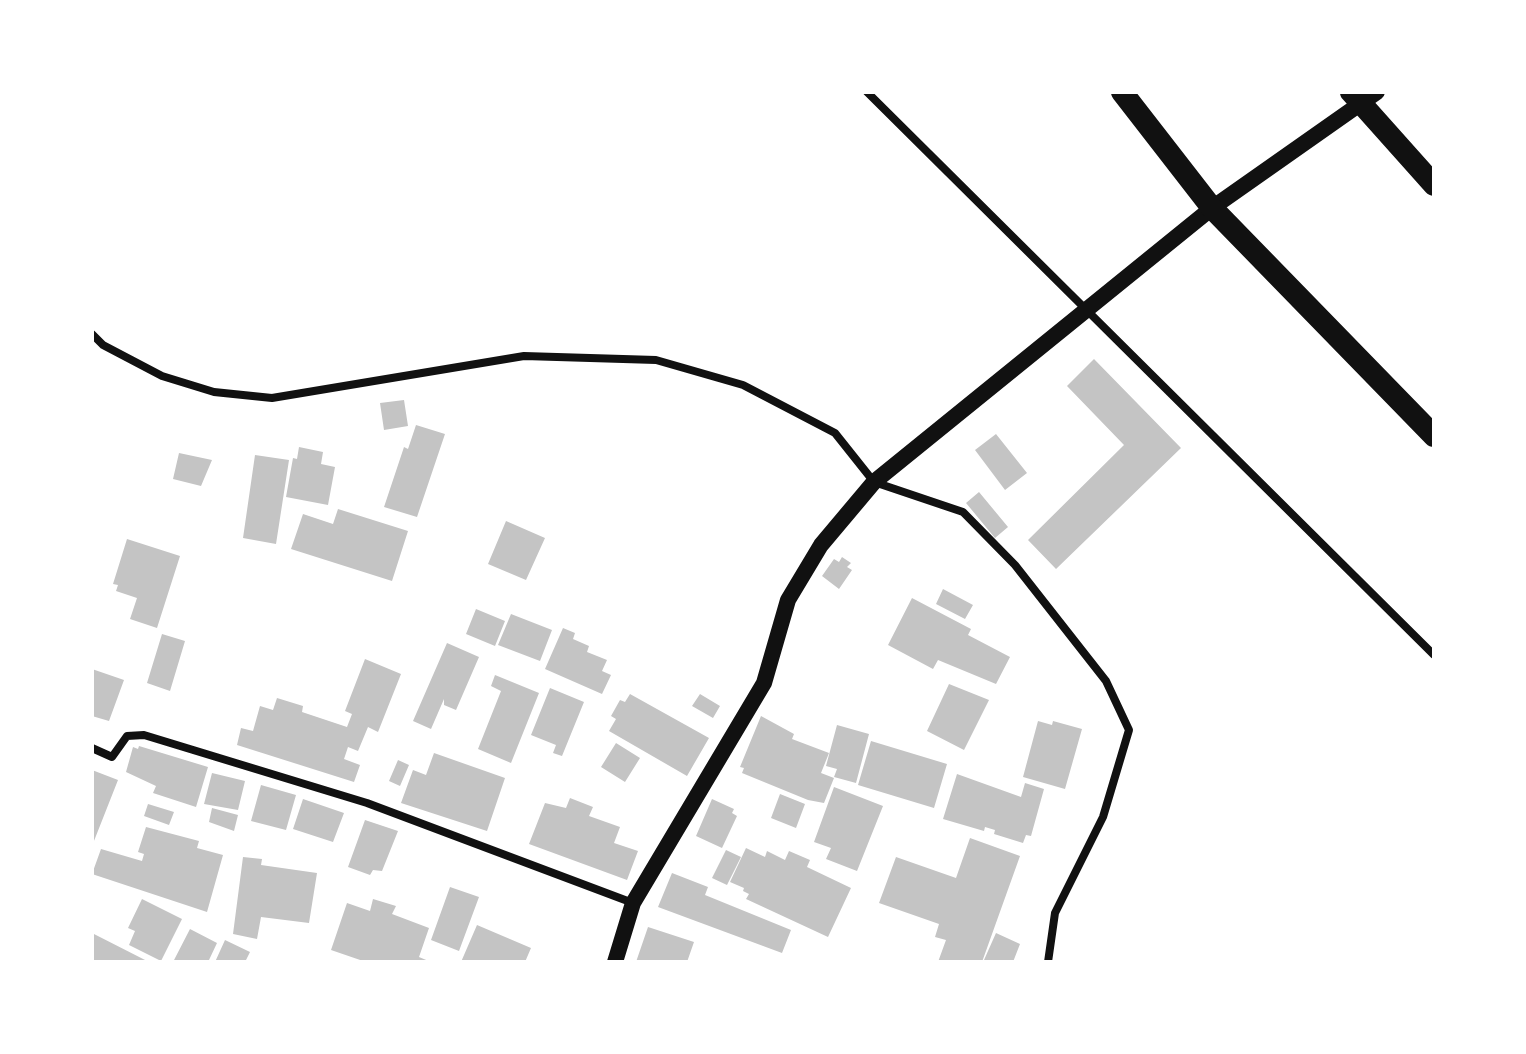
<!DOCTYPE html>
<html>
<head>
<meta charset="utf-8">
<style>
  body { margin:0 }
  #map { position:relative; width:1526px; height:1054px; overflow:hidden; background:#fff; font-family:Jost,sans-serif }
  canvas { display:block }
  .frame { position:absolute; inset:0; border:94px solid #fff; pointer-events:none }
</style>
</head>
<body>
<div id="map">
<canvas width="1526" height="1054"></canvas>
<div class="frame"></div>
</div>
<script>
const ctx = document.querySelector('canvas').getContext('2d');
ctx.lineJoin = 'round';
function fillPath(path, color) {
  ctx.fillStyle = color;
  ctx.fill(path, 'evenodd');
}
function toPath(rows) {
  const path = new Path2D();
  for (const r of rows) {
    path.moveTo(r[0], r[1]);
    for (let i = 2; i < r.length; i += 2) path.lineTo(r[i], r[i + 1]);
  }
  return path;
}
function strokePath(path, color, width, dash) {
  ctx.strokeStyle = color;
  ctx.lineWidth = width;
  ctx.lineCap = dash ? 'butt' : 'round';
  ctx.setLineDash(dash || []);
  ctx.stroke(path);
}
const building = toPath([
  [1094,359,1181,448,1056,569,1028,540,1124,445,1067,386],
  [404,400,408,426,384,430,380,403],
  [416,425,445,434,417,517,384,507,404,447,408,449],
  [996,434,1027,473,1005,490,975,450],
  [299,447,323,452,321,464,335,467,328,505,286,497,293,458,297,459],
  [179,453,212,460,201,486,173,479],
  [255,455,289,460,276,544,243,538],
  [979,492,1008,527,995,538,966,503],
  [338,509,408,531,392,581,291,549,303,514,333,524],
  [506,521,545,538,526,580,488,564],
  [127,539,180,556,157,628,130,619,137,598,116,591,118,585,113,584],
  [842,557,851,563,847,567,852,570,839,589,822,576,834,559,839,562],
  [943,589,973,605,965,619,936,604],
  [912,598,971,629,968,635,1010,657,996,684,938,660,933,669,888,645],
  [476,609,505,621,495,646,466,634],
  [511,614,552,630,540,661,498,645],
  [563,628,575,633,573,639,589,646,587,652,607,660,602,671,611,675,602,694,545,669],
  [162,634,185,641,170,691,147,683],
  [447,643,479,657,456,710,444,705,444,699,431,729,413,721],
  [365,659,401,674,378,732,368,727,358,751,348,747,344,759,360,765,354,782,237,745,241,728,253,731,260,706,273,710,277,698,303,706,302,712,347,727,352,714,345,711],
  [92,669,124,680,109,721,92,716],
  [495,675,539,693,511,763,478,749,501,691,491,686],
  [949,684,989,700,964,750,927,731],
  [550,688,584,702,562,756,553,753,556,745,531,735],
  [630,694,709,738,687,776,609,731,616,719,611,716,620,700,625,702],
  [700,694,720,706,713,718,692,706],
  [761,716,794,734,792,739,829,753,821,773,834,778,824,803,808,800,742,773,744,768,740,767],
  [1038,721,1052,725,1053,721,1082,729,1065,789,1023,777],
  [837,725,869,734,856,783,834,777,837,769,826,766],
  [871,741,947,764,934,808,858,785],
  [616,743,640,758,625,782,601,767],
  [139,746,208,767,196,807,153,793,156,786,126,772,133,747,138,749],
  [434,753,505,778,487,831,401,803,413,770,426,775],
  [398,760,409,765,400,786,389,781],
  [92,770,118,780,92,846],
  [212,773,245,781,238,810,204,804],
  [957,774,1021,797,1025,783,1044,789,1031,836,1026,835,1023,843,994,834,995,830,985,827,984,831,943,819],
  [261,785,296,795,286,830,251,821],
  [834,787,883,806,857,871,826,859,831,848,814,842],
  [780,794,805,804,796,828,771,818],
  [570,798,593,807,589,816,620,827,614,843,638,851,627,880,529,844,545,803,566,808],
  [303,799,344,813,333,842,293,829],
  [712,799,734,809,732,813,737,816,722,848,696,836],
  [148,804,174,812,169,825,144,816],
  [212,808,238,815,234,831,209,822],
  [365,820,398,831,382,871,373,870,370,875,348,867],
  [146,827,199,841,197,848,223,855,207,912,92,874,101,849,142,861,144,854,138,852],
  [970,838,1020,856,982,962,938,962,946,940,935,937,939,924,879,903,896,857,956,878],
  [746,848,765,857,767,851,785,860,789,851,810,860,807,867,851,888,828,937,746,899,749,894,743,891,744,888,730,882],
  [726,850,741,857,727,885,712,878],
  [243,857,262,859,261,865,317,873,309,923,261,917,257,939,233,934],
  [672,873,708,887,705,895,791,930,782,953,658,907],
  [450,887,479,897,459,951,431,940],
  [142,899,182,919,161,961,129,945,135,931,128,928],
  [373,899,396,906,392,914,429,928,419,957,431,962,366,962,331,950,347,903,370,911],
  [477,925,531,948,525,962,461,962],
  [648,927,694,942,687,962,636,962],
  [190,929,217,943,209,960,212,962,173,962],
  [92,933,149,962,92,962],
  [996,933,1020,944,1013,962,984,960],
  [225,940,250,952,245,962,215,962]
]);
const minor = toPath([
  [867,92,1434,655],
  [92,334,103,345,162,376,214,392,272,398,524,356,656,360,743,385,835,433,874,482,963,512,1015,565,1106,681,1129,730,1103,817,1055,913,1048,962],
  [92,748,112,757,127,736,144,735,367,803,633,903]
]);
const secondary = toPath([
  [615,962,633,903,764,683,788,600,821,545,874,482,1212,208,1377,92]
]);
const trunk = toPath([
  [1122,92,1212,208,1434,436],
  [1351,92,1434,185]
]);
fillPath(building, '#c4c4c4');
strokePath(minor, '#111', 8);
strokePath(secondary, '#111', 16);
strokePath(trunk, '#111', 22);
</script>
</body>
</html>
